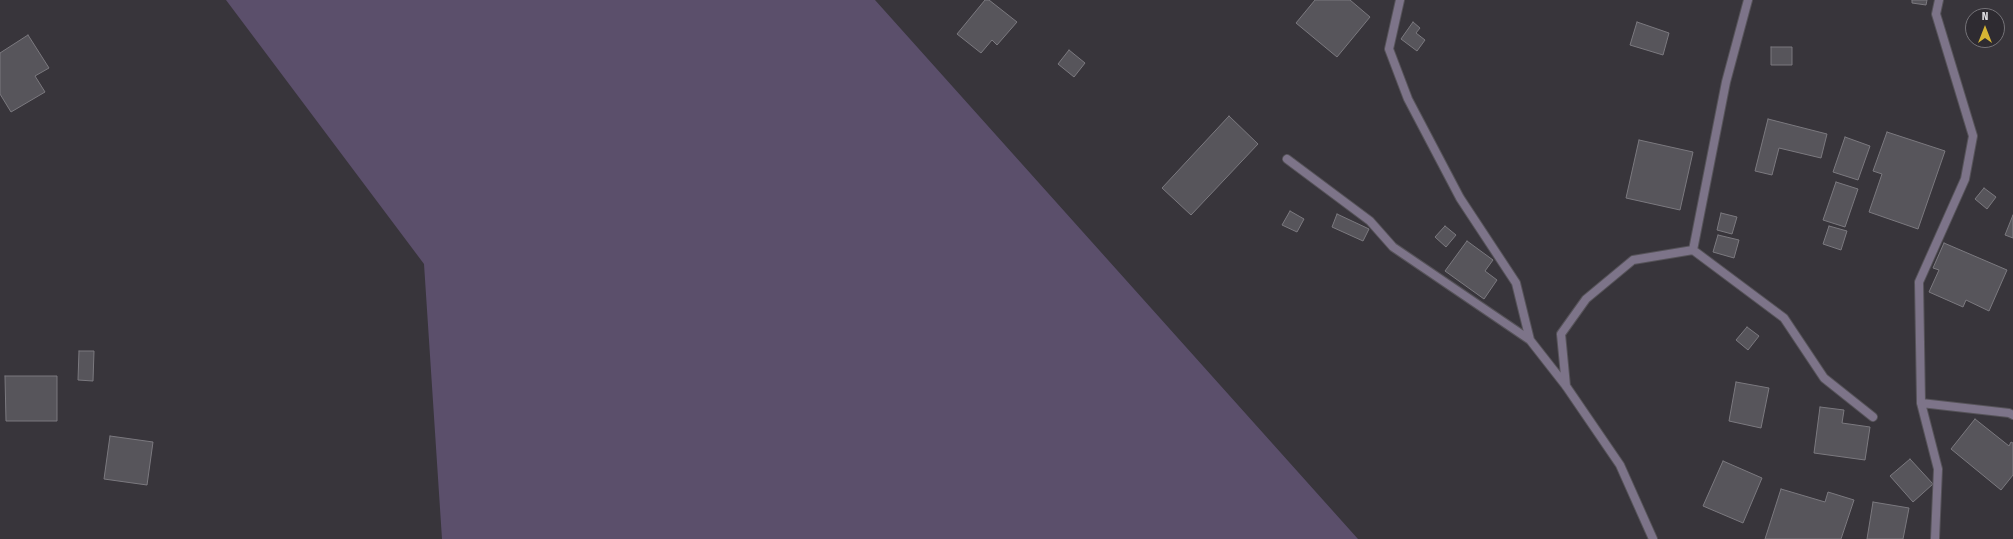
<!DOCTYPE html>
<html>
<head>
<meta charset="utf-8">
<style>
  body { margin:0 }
  #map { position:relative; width:2013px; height:539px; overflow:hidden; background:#38353b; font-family:"Fira Sans Condensed",sans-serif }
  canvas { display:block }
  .north { position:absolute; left:1965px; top:8px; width:40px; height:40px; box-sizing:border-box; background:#2e2b31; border:1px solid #757378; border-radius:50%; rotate:0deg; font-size:11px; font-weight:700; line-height:16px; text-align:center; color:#dfdee2 }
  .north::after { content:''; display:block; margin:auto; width:14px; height:18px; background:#d6b534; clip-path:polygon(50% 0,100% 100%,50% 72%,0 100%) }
</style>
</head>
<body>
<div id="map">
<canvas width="2013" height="539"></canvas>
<div class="north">N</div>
</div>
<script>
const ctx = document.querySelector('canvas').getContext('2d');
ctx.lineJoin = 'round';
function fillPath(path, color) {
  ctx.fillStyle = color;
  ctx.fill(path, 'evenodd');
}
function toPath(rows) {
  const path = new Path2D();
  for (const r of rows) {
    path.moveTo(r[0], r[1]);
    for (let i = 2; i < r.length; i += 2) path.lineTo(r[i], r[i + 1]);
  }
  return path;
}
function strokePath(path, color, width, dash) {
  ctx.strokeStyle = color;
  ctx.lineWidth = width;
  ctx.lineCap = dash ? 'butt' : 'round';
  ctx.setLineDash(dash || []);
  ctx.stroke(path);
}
const green = toPath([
  [226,0,875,0,1358,539,442,539,424,264]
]);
const building = toPath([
  [985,0,989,0,1017,22,997,45,992,40,981,53,957,34,985,0],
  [1315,0,1350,0,1370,17,1337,57,1296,23,1315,0],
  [1912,0,1927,0,1926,5,1912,3,1912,0],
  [1413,22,1420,28,1416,33,1425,40,1417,51,1401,39,1413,22],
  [1637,22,1669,33,1663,55,1630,45,1637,22],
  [28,35,49,68,35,76,45,92,11,112,0,94,0,53,28,35],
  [1771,47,1792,47,1792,65,1771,65,1771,47],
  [1069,50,1085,63,1074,77,1058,64,1069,50],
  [1229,116,1258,144,1191,215,1162,188,1229,116],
  [1768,119,1827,134,1821,158,1779,148,1772,175,1755,171,1768,119],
  [1887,132,1945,151,1918,229,1869,212,1882,174,1873,171,1887,132],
  [1845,137,1870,146,1858,180,1833,172,1845,137],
  [1639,140,1693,152,1680,210,1626,198,1639,140],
  [1836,182,1858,189,1845,227,1823,220,1836,182],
  [1984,188,1996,197,1987,209,1975,199,1984,188],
  [1290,211,1304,219,1297,232,1282,225,1290,211],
  [1721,213,1737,217,1732,234,1717,230,1721,213],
  [1337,214,1369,229,1363,241,1332,227,1337,214],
  [2013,215,2013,238,2005,235,2013,215],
  [1445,226,1456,235,1446,247,1435,237,1445,226],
  [1829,226,1847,231,1841,250,1823,244,1829,226],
  [1718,235,1739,240,1734,258,1713,252,1718,235],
  [1467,241,1493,260,1485,271,1497,280,1484,299,1445,271,1467,241],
  [1944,243,2007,270,1989,311,1966,300,1963,307,1929,292,1939,270,1933,268,1944,243],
  [1747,327,1759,336,1748,350,1736,340,1747,327],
  [79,351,94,351,93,381,78,380,79,351],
  [5,376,57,376,57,421,6,421,5,376],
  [1736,382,1769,388,1761,428,1729,421,1736,382],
  [1820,407,1844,410,1842,423,1870,427,1865,460,1814,453,1820,407],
  [1975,419,2009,446,2011,442,2013,443,2013,475,2001,490,1951,449,1975,419],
  [110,436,153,442,147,485,104,479,110,436],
  [1910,459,1933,484,1913,502,1890,476,1910,459],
  [1723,461,1762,478,1743,523,1703,506,1723,461],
  [1781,489,1825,502,1828,492,1854,500,1841,539,1765,539,1781,489],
  [1873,502,1909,508,1903,539,1867,539,1873,502]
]);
const minor = toPath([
  [1400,0,1389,49,1408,99,1460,198,1516,283,1530,340,1566,386,1620,465,1653,539],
  [1748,0,1726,82,1693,250,1784,318,1824,378,1873,417],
  [1287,159,1370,221,1393,247,1530,340],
  [1566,386,1561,334,1586,299,1633,260,1693,250],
  [1921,403,2009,413,2013,415],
  [1935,539,1938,469,1921,403,1919,282,1965,179,1973,136,1936,14,1939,0]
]);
fillPath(green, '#5b4f6b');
fillPath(building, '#57555b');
strokePath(building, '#7b797f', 1);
strokePath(minor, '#565359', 10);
strokePath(minor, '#7d7489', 8);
</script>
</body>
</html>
